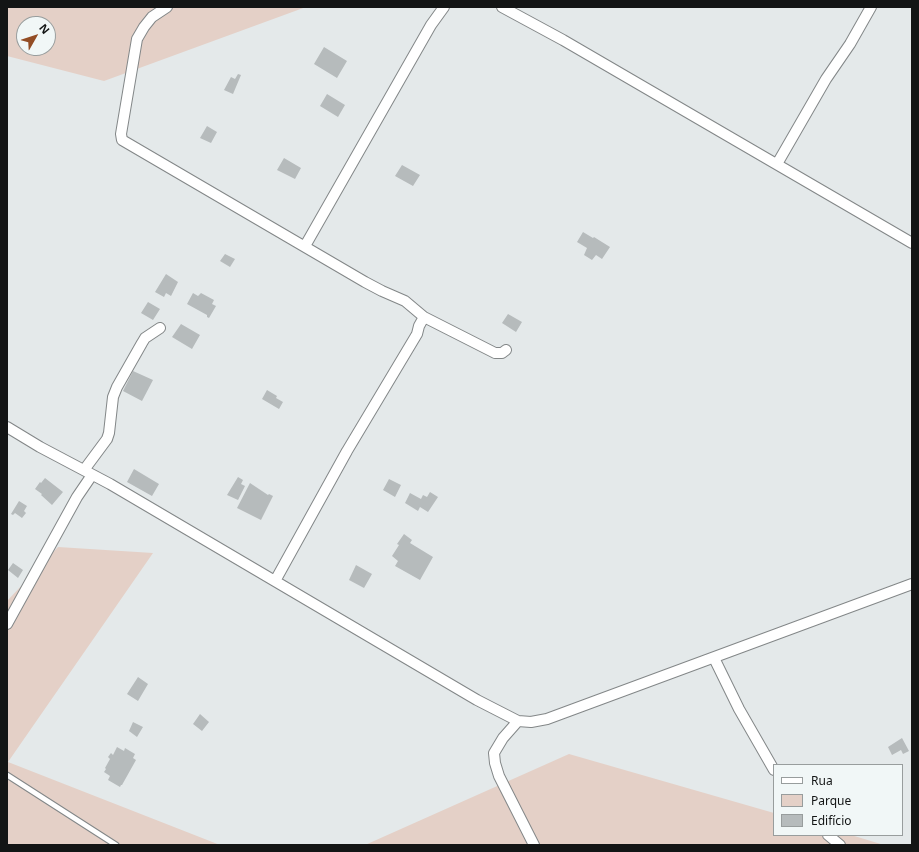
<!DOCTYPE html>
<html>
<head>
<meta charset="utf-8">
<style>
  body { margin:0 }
  #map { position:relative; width:919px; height:852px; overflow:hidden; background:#e4e9ea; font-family:"Noto Sans",sans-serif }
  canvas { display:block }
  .frame { position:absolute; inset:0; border:8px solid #131515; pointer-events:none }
  .legend { position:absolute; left:773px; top:764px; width:130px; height:72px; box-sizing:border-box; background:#f1f7f7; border:1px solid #989d9d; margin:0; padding:5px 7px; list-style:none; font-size:12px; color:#131515 }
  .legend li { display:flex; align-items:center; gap:8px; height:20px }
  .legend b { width:20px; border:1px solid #989d9d }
  .north { position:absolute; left:16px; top:16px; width:40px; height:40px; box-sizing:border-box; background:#f1f7f7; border:1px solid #989d9d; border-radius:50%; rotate:51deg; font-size:11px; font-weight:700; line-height:16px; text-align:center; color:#131515 }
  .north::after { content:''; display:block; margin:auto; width:14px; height:18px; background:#934d25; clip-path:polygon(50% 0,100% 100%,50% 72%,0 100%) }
</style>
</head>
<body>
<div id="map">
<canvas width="919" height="852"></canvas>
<div class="frame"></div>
<ul class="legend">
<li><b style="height:5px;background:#fff"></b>Rua</li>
<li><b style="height:11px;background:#e4d0c7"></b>Parque</li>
<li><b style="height:11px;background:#b6bbbc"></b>Edifício</li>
</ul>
<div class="north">N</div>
</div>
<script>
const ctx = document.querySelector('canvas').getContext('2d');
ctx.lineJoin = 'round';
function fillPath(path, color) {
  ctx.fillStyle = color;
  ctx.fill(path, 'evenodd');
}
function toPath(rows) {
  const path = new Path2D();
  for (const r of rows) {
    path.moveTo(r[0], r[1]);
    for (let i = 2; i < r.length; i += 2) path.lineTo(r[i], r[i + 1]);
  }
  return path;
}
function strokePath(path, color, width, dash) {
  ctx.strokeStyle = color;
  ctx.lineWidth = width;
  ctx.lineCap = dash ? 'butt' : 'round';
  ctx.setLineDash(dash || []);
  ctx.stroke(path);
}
const green = toPath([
  [7,7,306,7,104,81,7,56],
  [24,24,48,24,48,48,24,48],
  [58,547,153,553,8,762,220,845,7,845,7,601],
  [569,754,774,813,774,835,851,835,884,845,365,845]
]);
const building = toPath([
  [324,47,347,61,337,78,314,64],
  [238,74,241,75,233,94,224,90,231,77,235,79],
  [327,94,345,105,338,117,320,106],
  [207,126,217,132,211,143,200,138],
  [284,158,301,168,295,179,277,170],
  [402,165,420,175,413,186,395,176],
  [583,232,593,238,594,237,610,247,602,259,596,255,592,260,584,255,587,248,577,242],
  [225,254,235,259,230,267,220,261],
  [166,274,178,282,171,296,166,293,164,297,155,292],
  [193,293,198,296,201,293,214,300,212,304,216,306,209,318,207,317,207,315,187,304],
  [148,302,160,309,153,320,141,313],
  [508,314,522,322,516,332,502,323],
  [181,324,200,335,192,349,172,337],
  [133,371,153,380,142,401,123,391],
  [267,390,277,396,276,398,283,402,279,409,262,399],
  [134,469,159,484,152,496,127,482],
  [238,477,243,480,241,484,245,486,238,500,227,495],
  [45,478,63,492,52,505,41,495,42,494,35,489,40,482,41,483],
  [389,479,401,485,395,497,383,490],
  [250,483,268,495,269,494,273,496,261,520,237,508],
  [430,492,438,497,428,512,420,507,418,511,405,503,410,493,421,499,423,495,427,497],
  [19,501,27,506,24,511,26,513,22,518,15,513,13,515,11,514],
  [404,534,412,540,410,543,433,557,420,580,395,566,398,561,392,556,399,545,397,544],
  [13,563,23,570,18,578,8,570],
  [356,565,372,574,364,588,349,580],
  [138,677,148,684,138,701,127,694],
  [200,714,209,722,202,731,193,724],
  [133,722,143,727,137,737,129,731],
  [902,738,909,751,903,754,901,750,892,755,888,747],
  [117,747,124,751,125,748,135,754,133,758,136,760,122,785,121,785,120,787,108,780,110,776,104,772,106,769,105,768,110,759,108,757,111,753,113,755]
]);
const service = toPath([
  [7,775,116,845]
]);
const minor = toPath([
  [167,7,152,17,144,27,137,39,121,134,122,140,365,282,382,291,405,301,424,317,419,326,417,334,347,451,275,581],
  [502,7,563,40,912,243],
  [777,164,826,79,850,44,871,7],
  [305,246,431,25,444,7],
  [424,317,495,353,502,353,506,350],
  [7,427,40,447,110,484,477,700,518,721,531,722,547,719,912,584],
  [84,470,107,439,109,433,113,397,117,387,142,343,145,338,160,328],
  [7,624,77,497,92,475],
  [714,658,739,709,774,770],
  [518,721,503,738,494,753,495,763,499,776,534,845],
  [828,835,840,845]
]);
fillPath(green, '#e4d0c7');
fillPath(building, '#b6bbbc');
strokePath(service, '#838788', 7);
strokePath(minor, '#838788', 12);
strokePath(service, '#fff', 5);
strokePath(minor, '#fff', 10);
</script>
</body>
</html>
